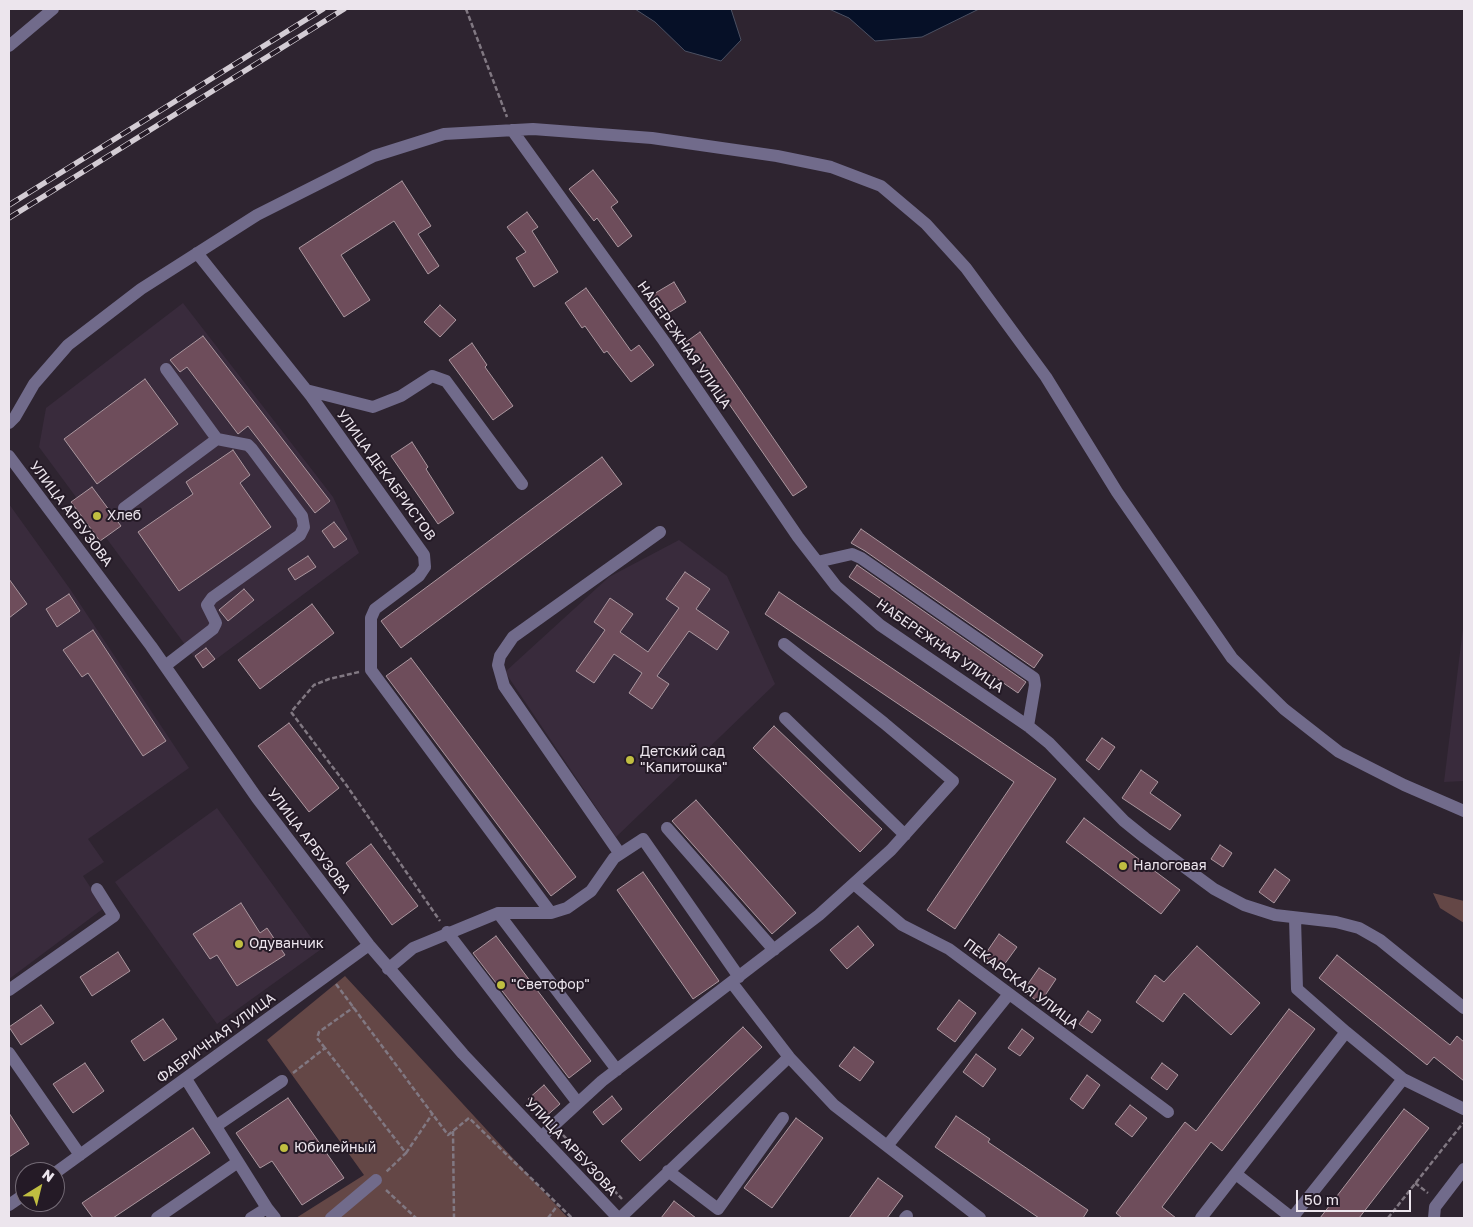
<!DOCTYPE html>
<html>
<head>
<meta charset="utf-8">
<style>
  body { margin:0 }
  #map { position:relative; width:1473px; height:1227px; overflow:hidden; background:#2e2430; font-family:"Golos Text",sans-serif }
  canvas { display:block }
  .frame { position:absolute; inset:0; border:10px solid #ece5ed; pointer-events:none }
  .north { position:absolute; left:15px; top:1162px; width:50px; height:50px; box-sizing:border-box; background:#241a26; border:1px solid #746b76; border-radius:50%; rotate:36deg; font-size:14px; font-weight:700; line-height:20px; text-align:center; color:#ece5ed }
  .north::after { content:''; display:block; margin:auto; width:18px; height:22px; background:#c0be41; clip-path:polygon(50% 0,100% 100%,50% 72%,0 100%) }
  .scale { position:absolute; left:1296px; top:1190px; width:115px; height:22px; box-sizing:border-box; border:2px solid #ece5ed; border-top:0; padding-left:6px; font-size:15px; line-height:18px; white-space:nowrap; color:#ece5ed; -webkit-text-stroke:4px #241a26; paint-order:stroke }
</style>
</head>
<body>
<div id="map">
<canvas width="1473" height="1227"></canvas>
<div class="frame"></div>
<div class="north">N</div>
<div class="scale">50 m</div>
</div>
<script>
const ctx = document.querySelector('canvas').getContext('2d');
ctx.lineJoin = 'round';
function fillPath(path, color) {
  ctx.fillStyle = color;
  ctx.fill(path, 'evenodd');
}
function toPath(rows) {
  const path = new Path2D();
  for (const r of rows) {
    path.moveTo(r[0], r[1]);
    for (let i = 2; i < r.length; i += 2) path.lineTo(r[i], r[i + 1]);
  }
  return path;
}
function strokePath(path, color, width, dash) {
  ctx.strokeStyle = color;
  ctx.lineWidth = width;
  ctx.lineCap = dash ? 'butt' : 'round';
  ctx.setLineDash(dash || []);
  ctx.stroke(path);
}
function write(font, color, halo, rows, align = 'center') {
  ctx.font = font + ' "Golos Text",sans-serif';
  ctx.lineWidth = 4;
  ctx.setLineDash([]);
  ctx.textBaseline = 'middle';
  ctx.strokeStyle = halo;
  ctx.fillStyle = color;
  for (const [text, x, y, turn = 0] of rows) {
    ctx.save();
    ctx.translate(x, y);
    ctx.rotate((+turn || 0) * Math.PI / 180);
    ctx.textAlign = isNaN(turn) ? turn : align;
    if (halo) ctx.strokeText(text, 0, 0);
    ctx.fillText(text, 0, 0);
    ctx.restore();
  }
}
const built = toPath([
  [183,303,333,497,359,553,203,669,39,447,46,408],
  [9,504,70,589,189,768,88,839,104,862,83,876,104,908,9,979],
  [679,540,727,576,775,684,616,837,505,672,609,577],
  [1464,620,1464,781,1444,782],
  [217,808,320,950,217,1024,115,882]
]);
const green = toPath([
  [1433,893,1464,901,1464,923,1440,908],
  [345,976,568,1218,296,1218,364,1175,267,1040]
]);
const water = toPath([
  [635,9,731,9,741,40,721,61,685,51,655,22,635,9],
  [829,9,979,9,922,37,875,41,849,18,829,9]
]);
const building = toPath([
  [593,170,618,202,611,207,632,236,618,247,597,218,594,221,569,189,593,170],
  [402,181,431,226,418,234,439,266,428,274,394,221,341,255,370,300,344,317,299,248,402,181],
  [527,212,538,227,532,231,558,272,534,287,516,258,526,252,507,227,527,212],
  [674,282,686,302,665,315,652,295,674,282],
  [586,288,631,351,639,345,654,365,631,382,607,351,604,353,585,326,582,328,565,303,586,288],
  [440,305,456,320,440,337,424,322,440,305],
  [700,332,807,487,793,496,686,342,700,332],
  [203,336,330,501,315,513,248,426,238,434,187,367,180,372,170,360,203,336],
  [472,343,487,365,485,367,513,406,493,420,449,360,472,343],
  [145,379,178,424,97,484,64,439,145,379],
  [412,442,428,467,426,469,454,513,438,524,391,456,412,442],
  [233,450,250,475,240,483,271,527,179,591,138,532,193,494,186,482,233,450],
  [602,457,622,484,401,648,381,621,602,457],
  [92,487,121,526,100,541,71,502,92,487],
  [334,522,347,539,334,548,322,531,334,522],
  [861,529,1043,655,1034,668,865,551,851,543,861,529],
  [308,556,316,567,295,580,288,569,308,556],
  [857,565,1026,682,1018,693,849,577,857,565],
  [685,572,710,589,696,609,729,632,717,650,689,631,657,676,669,684,652,709,629,693,642,673,614,654,594,683,576,671,605,630,594,622,610,598,633,614,620,632,648,652,679,608,666,599,685,572],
  [9,579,27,604,9,618,9,579],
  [244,589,254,600,228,621,219,610,244,589],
  [779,592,1056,779,955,929,927,910,1014,782,765,614,779,592],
  [69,594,80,611,57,627,46,609,69,594],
  [312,604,334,633,260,689,238,660,312,604],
  [93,630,166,741,143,756,88,673,82,677,63,650,93,630],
  [206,648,215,659,203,668,195,656,206,648],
  [411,658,576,877,551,896,386,676,411,658],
  [289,723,339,788,309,812,258,746,289,723],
  [774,726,882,829,860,852,753,748,774,726],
  [1102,738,1115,747,1099,770,1086,760,1102,738],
  [1141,770,1158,782,1150,793,1181,815,1170,830,1122,798,1141,770],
  [696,800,796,913,772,934,672,821,696,800],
  [1084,818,1180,890,1161,914,1066,842,1084,818],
  [371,844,418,906,392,925,346,863,371,844],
  [1220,845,1232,853,1223,867,1211,859,1220,845],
  [1275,869,1290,880,1274,903,1259,892,1275,869],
  [643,872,719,981,693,999,617,890,643,872],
  [241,903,260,933,267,928,285,955,237,986,217,955,210,959,193,934,241,903],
  [858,926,874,945,847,969,830,950,858,926],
  [999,934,1017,947,1001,969,984,956,999,934],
  [496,936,591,1061,569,1078,473,953,496,936],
  [1197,946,1260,1003,1231,1035,1184,993,1163,1022,1136,1002,1155,975,1164,982,1197,946],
  [118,952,130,971,92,996,80,977,118,952],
  [1337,955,1450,1045,1457,1036,1464,1042,1464,1081,1434,1057,1427,1065,1319,978,1337,955],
  [1039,968,1056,979,1040,1003,1023,991,1039,968],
  [959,1000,976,1013,955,1042,937,1029,959,1000],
  [41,1005,54,1023,21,1045,9,1027,41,1005],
  [1289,1009,1315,1029,1222,1151,1211,1142,1162,1207,1176,1218,1122,1218,1116,1213,1185,1122,1196,1131,1289,1009],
  [1088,1011,1101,1020,1092,1033,1079,1024,1088,1011],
  [163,1019,177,1039,144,1061,131,1041,163,1019],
  [743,1027,762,1047,640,1161,621,1141,743,1027],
  [1022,1029,1034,1038,1020,1056,1008,1048,1022,1029],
  [854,1047,874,1062,860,1081,839,1066,854,1047],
  [976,1054,996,1069,983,1087,963,1072,976,1054],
  [85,1063,104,1091,73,1113,53,1084,85,1063],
  [1162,1063,1178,1075,1167,1090,1151,1078,1162,1063],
  [1087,1075,1100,1085,1083,1109,1070,1099,1087,1075],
  [544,1085,560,1104,544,1118,528,1099,544,1085],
  [612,1096,622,1109,603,1125,593,1112,612,1096],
  [288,1098,344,1178,302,1205,272,1161,260,1168,236,1133,288,1098],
  [1130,1105,1147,1118,1132,1137,1115,1124,1130,1105],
  [1404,1109,1429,1128,1359,1218,1320,1218,1404,1109],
  [9,1113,29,1144,9,1157,9,1113],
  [956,1116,990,1139,988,1142,1088,1210,1083,1218,1039,1218,935,1147,956,1116],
  [796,1118,823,1138,772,1208,744,1188,796,1118],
  [193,1128,210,1153,113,1218,93,1218,82,1203,193,1128],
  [878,1178,903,1196,887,1218,849,1218,878,1178],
  [674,1201,696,1218,661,1218,674,1201]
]);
const path = toPath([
  [466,9,507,117],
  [359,672,329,679,314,685,291,712,347,786,440,921],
  [336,984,448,1135,469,1118,572,1218],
  [325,1048,317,1038,319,1032,354,1007],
  [293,1073,325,1048,406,1153,385,1173],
  [453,1131,454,1218],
  [563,1135,622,1199],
  [406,1153,433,1113],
  [1415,1183,1428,1193],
  [386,1190,416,1218],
  [548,1218,558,1205],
  [1388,1218,1463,1123]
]);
const minor = toPath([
  [9,46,53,9],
  [512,130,664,341,798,537,836,586,880,625,1028,726,1049,743,1124,821,1145,838,1214,889,1244,905,1275,915,1336,922,1359,928,1380,940,1464,1008],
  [197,253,311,396,424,555,425,567,419,576,375,609,371,618,371,670,551,913],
  [166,369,217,439],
  [306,390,373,407,401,396,432,376,446,381,522,484],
  [9,423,15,417,34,384,68,345,141,289,257,215,374,156,444,134,533,129,652,138,777,156,831,167,881,186,926,224,966,268,1046,377,1117,492,1232,658,1284,709,1339,752,1404,785,1464,811],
  [9,456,151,646,257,798,369,945,463,1054,618,1218],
  [124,508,217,439,248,445,252,449,302,516,304,527,300,535,212,598,207,605,216,623,213,629,165,666],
  [817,562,852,554,861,558,1034,678,1035,685,1028,726],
  [785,718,905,835],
  [667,828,774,950],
  [620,854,504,686,498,665,500,656,513,637,660,532],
  [854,884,902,925,949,949,1168,1112],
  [498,913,617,1070],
  [1295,918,1297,989,1346,1032],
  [447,932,578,1103],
  [388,969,413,948,498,913,551,913,567,908,591,891,614,858,643,839,739,977],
  [9,990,114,916,97,889],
  [9,1053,80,1155],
  [789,1057,834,1105,887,1146,1009,994],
  [186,1079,267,1208,251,1218],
  [216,1126,282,1081],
  [541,1137,602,1081,819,915,891,850,953,781,884,723,784,644],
  [887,1146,980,1218],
  [668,1171,718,1209,783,1118],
  [55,1173,369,945],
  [1236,1174,1292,1218],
  [9,1205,25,1194],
  [267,1208,275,1218],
  [157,1218,238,1162],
  [331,1218,376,1180],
  [620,1218,789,1057,732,983],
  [905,1218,907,1216],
  [1201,1218,1346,1032,1403,1079,1464,1109],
  [1292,1218,1403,1079],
  [1434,1218,1435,1207,1464,1169]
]);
const rail = toPath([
  [9,205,323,9],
  [9,218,344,9]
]);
const markers = [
  [97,516,5,"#c0be41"],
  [630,760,5,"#c0be41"],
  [1123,866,5,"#c0be41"],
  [239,944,5,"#c0be41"],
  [501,985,5,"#c0be41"],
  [284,1148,5,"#c0be41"]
];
const streetNames = [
  ["НАБЕРЕЖНАЯ УЛИЦА",684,345,55],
  ["УЛИЦА ДЕКАБРИСТОВ",386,475,54],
  ["УЛИЦА АРБУЗОВА",71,514,53],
  ["НАБЕРЕЖНАЯ УЛИЦА",940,646,35],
  ["УЛИЦА АРБУЗОВА",309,841,53],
  ["ПЕКАРСКАЯ УЛИЦА",1021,984,37],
  ["ФАБРИЧНАЯ УЛИЦА",216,1038,-36],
  ["УЛИЦА АРБУЗОВА",571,1147,47]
];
const poiNames = [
  ["Хлеб",107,516],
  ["Детский сад",640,752],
  ["\"Капитошка\"",640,768],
  ["Налоговая",1133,866],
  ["Одуванчик",249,944],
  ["\"Светофор\"",511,985],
  ["Юбилейный",294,1148]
];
fillPath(built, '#392b3c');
fillPath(green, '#644746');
fillPath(water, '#061027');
strokePath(water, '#4b5062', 1);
fillPath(building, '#6e4d5b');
strokePath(building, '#ab979f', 1);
strokePath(path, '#817882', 2.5, [5, 2.5]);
strokePath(minor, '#716b8b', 12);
strokePath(rail, '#d3ccd4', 5.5);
strokePath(rail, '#241a26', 4, [11]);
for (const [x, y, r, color] of markers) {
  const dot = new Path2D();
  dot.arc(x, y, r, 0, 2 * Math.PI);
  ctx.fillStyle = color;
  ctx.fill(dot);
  strokePath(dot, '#241a26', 2);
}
write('14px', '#ece5ed', '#241a26', streetNames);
write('14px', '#ece5ed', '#241a26', poiNames, 'left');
</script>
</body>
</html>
